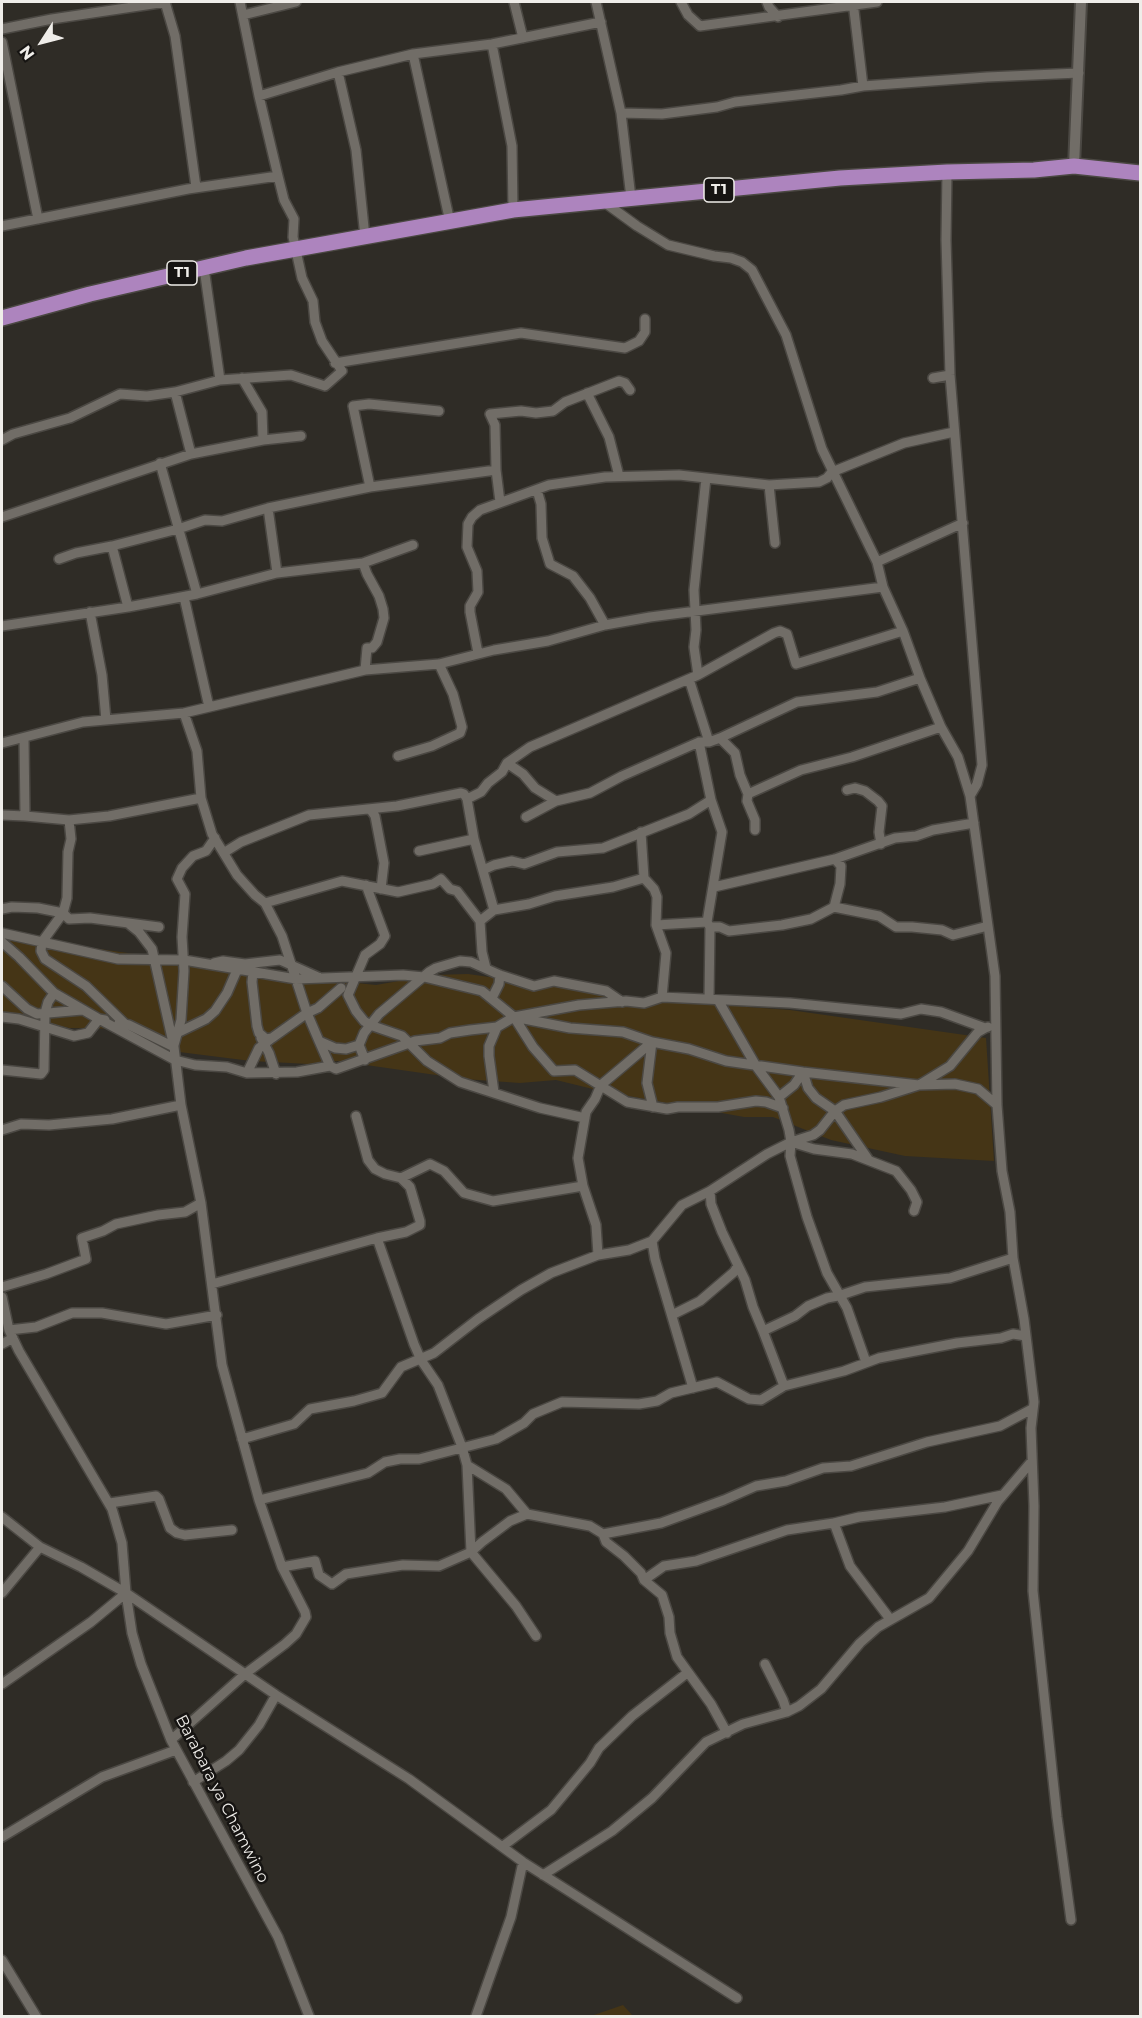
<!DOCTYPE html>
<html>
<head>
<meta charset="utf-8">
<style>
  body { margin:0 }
  #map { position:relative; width:1142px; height:2018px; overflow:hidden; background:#2f2c26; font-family:Montserrat,sans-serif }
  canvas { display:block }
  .frame { position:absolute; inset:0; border:3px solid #efede9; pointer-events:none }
  .north { position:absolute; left:12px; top:12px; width:60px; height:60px; -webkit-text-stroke:4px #161412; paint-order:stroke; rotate:234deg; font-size:16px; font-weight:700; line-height:24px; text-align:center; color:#efede9 }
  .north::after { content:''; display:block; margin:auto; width:21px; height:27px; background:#efede9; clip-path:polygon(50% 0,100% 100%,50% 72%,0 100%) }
</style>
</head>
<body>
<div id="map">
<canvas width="1142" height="2018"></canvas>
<div class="frame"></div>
<div class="north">N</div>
</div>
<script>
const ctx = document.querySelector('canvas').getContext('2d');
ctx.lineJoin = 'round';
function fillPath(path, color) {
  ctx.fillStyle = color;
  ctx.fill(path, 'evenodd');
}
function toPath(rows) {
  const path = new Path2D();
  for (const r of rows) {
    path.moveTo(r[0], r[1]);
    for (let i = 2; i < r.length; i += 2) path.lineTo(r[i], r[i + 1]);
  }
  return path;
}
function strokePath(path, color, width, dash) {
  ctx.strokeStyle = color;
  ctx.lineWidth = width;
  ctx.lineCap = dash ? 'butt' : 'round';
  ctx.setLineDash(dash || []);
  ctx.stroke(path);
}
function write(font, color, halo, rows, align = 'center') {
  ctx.font = font + ' Montserrat,sans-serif';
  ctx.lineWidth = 5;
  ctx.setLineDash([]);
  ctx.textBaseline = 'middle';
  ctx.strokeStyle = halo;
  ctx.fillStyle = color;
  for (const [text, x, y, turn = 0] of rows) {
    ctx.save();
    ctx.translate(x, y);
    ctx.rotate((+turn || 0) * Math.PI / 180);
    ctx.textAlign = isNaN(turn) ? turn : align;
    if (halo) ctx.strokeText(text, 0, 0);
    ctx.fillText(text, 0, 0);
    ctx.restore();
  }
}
const green = toPath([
  [2,935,288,976,376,985,433,975,468,974,651,1000,703,1001,747,1007,790,1010,986,1038,994,1161,905,1156,831,1140,773,1117,744,1117,601,1091,556,1080,520,1083,464,1079,338,1061,309,1064,251,1061,179,1052,127,1029,69,1028,2,1011],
  [623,2005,633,2016,591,2016]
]);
const minor = toPath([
  [165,2,175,36,196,187],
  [514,2,523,38],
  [596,2,621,113,631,198],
  [681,2,688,15,700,26,877,2],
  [767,2,769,7,778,17],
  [853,2,863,86],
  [243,15,296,2],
  [2,29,52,19,166,2],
  [2,42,38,219],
  [492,44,512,146,513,210],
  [413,54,450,222],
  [338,72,356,150,365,237],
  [259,96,338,72,413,54,492,44,601,22],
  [621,113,662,114,717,107,735,102,841,90,863,86,987,77,1079,73],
  [947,172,946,240,950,375,982,765,977,784,970,796],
  [604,202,637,226,668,245,714,256,731,258,742,262,752,270,786,335,822,449,877,562,883,587,903,631,920,678,941,727,958,757,970,796,995,976,997,1105,1002,1171,1010,1212,1013,1258,1024,1319,1034,1402,1031,1428,1034,1506,1033,1591,1057,1817,1071,1920],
  [2,226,188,189,278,176],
  [204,268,220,380],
  [335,363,521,333,625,348,639,341,645,332,645,319],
  [242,378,262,412,263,440],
  [933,378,950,375],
  [175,392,191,454],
  [587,393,609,437,619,476],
  [2,440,13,434,70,418,120,394,147,396,175,392,220,380,291,375,325,386,342,371,322,341,315,322,313,301,302,278,293,237,294,219,284,200,278,176,259,96,240,2],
  [160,463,197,594],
  [769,485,775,543],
  [370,487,353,406,369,404,439,411],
  [537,490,541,504,542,538,550,564,573,576,590,598,605,625],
  [500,502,496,470,495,425,490,414,521,411,536,413,553,411,565,402,619,381,625,383,630,390],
  [268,508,277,573],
  [2,517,191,454,263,440,301,436],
  [112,546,128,607],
  [59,559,76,553,112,546,178,529,205,520,222,521,268,508,370,487,496,470],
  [877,562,963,523],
  [363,563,367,574,379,596,383,609,384,618,377,642,372,648,367,648,365,670],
  [184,597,209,707],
  [90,612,102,675,106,720],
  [2,626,128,607,197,594,277,573,363,563,413,545],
  [478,653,470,612,470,606,478,592,477,571,467,547,468,524,472,517,480,510,549,485,605,477,679,475,769,485,819,482,827,478,832,472,904,443,954,432],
  [698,675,694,647,696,630,694,590,706,478],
  [689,679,709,742],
  [184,713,197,751,201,798,212,834,237,875,255,895,265,903,282,936,307,1013,319,1041,330,1066,336,1069,415,1041,440,1038,450,1033,470,1030,497,1027,514,1017,570,1028,623,1032,652,1042,689,1049,726,1061,803,1072,919,1085,950,1066,978,1032,985,1028],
  [720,738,735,753,740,775,748,794,747,801,755,820,755,830],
  [699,742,711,800,722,832,707,922,710,927,709,999],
  [2,743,83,722,184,713,365,670,439,664,494,650,548,641,605,625,650,617,883,587],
  [398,756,432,746,460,733,462,727,453,694,439,664],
  [507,763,523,774,535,788,556,801,590,793,622,776,699,742,709,742,720,738,797,702,877,692,920,678],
  [847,790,855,788,865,791,878,801,882,806,879,832,881,844],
  [748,794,801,770,852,757,941,727],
  [370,809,375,816,384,863,381,889],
  [2,815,25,816,24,738],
  [25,816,69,820,109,816,201,798],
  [526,817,556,801],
  [69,820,71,839,68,852,67,898,63,913,42,942,41,951,45,959,86,986,124,1023],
  [641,832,644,878,654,889,657,897,656,925,666,953,662,997],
  [419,851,474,839],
  [225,852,241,842,309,815,397,806,461,793,464,794,467,799],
  [483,870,494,865,512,861,524,864,557,852,603,848,689,814,711,800],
  [366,885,385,936,380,944,365,955,348,995,356,1011,364,1021,370,1025,402,1036,427,1061,460,1082,540,1108,585,1118],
  [714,887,835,859,895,838,916,836,933,830,974,823],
  [265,903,342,881,398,892,433,884,441,879,450,889,457,891,480,921],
  [834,907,840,884,841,866,835,859],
  [2,909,12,907,38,908,63,913,69,919,90,918,159,927],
  [494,910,529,904,555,896,613,887,644,878],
  [129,924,139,932,152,949,174,1047,181,1105,201,1203,222,1365,259,1500,282,1567,305,1612,306,1617,296,1634,285,1644,245,1674,171,1740],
  [656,925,707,922],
  [710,927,720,927,729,931,782,925,811,919,834,907,879,916,896,927,912,927,942,930,953,935,988,926],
  [2,933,118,959,184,960,296,979,403,975,424,977,482,991,514,1017,579,1005,626,1001,644,1003,662,997,790,1003,901,1014,921,1009,941,1012,985,1028,988,1027],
  [2,942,19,957,54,993,99,1019,105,1020],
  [214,963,223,961,245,964,280,960,318,977],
  [486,968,482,952,480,921,494,910,474,839,467,799,481,792,488,783,502,772,507,763,530,747,698,675,774,633,780,631,787,634,796,664,903,631],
  [253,972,252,982,257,1026,259,1033,266,1039,272,1038,307,1013,318,1008,341,988],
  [2,986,27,1009,37,1014,82,1010],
  [492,998,499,984,500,975],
  [718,1000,756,1066,779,1097,789,1130,791,1142,790,1156,807,1217,827,1273,847,1308,866,1362],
  [2,1017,19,1019,74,1036,88,1033,99,1019,175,1060,195,1065,227,1067,247,1073,297,1072,330,1066],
  [514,1017,533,1047,554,1071,575,1070,627,1102,667,1109,678,1107,718,1107,756,1101,766,1102,783,1108],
  [119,1023,129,1025,174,1047],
  [177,1033,206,1019,215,1011,227,993,237,970],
  [261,1038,269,1053,276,1074],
  [319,1041,335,1048,346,1049,359,1045],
  [652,1042,647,1083,653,1107],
  [174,1045,181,1020,184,971,182,937,185,894,177,879,182,868,193,856,206,851,215,838],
  [365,1060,359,1045,364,1033,379,1014,429,972,436,968,460,961,471,962,500,975,534,986,554,981,606,991,622,1002],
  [2,1070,41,1074,44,1070,45,1013,48,1002,54,993],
  [803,1072,808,1088,816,1098,835,1111,868,1159],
  [247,1073,259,1048,272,1038],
  [494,1092,489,1056,489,1046,497,1027],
  [779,1097,794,1085,803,1072],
  [2,1130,21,1124,49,1125,112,1119,181,1105],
  [791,1142,814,1149,852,1154,896,1171,911,1190,917,1202,914,1211],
  [401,1178,430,1164,444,1171,464,1193,493,1201,583,1186],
  [710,1191,711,1204,722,1232,745,1280,753,1307,763,1331,795,1316,808,1306,827,1298,838,1296,865,1287,950,1278,1013,1258],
  [377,1238,414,1344,421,1360,438,1385,462,1447,467,1465,471,1552,516,1606,536,1636],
  [652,1241,655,1259,693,1388],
  [598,1255,596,1225,583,1186,578,1158,586,1112,595,1099,601,1085,652,1042],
  [212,1284,377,1238,406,1232,420,1225,420,1221,410,1187,401,1178,385,1174,375,1169,368,1160,356,1116],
  [2,1287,46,1274,86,1259,82,1238,103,1231,116,1224,158,1215,185,1212,201,1203],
  [2,1297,9,1330,19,1351,112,1509,122,1543,126,1593,132,1633,141,1664,171,1740,278,1937,309,2016],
  [672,1315,700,1301,734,1272,737,1267],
  [9,1330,36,1327,72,1313,102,1313,166,1324,217,1315],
  [763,1331,784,1386],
  [2,1344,13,1338],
  [242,1439,294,1424,310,1409,354,1401,382,1393,401,1367,434,1353,478,1319,521,1290,551,1273,598,1255,629,1250,652,1241,682,1205,710,1191,767,1154,791,1142,813,1135,820,1130,835,1111,844,1105,881,1097,919,1085,955,1084,978,1089,997,1105],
  [467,1465,506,1489,527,1514],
  [259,1500,368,1473,385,1462,400,1459,419,1459,496,1439,524,1423,533,1414,562,1402,639,1404,657,1401,671,1393,717,1382,749,1399,761,1400,784,1386,844,1371,879,1358,957,1343,1001,1338,1013,1334,1026,1336],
  [110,1503,156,1496,159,1499,170,1528,177,1533,185,1535,232,1530],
  [2,1517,40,1547,81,1567,126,1593,276,1695,409,1779,523,1862,737,1998],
  [603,1534,661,1523,724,1500,756,1486,786,1481,823,1468,851,1466,927,1442,1000,1426,1032,1409],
  [282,1567,315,1561,319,1575,332,1584,346,1574,403,1565,439,1566,471,1552,482,1542,510,1521,527,1514,590,1526,603,1534,606,1542,624,1556,641,1573,644,1580,662,1595,669,1617,670,1633,677,1657,711,1704,727,1733],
  [644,1580,664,1566,696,1561,787,1530,834,1523],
  [2,1593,40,1547],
  [890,1619,850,1566,834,1523,859,1517,945,1507,1002,1495],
  [765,1664,783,1700,787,1712],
  [2,1684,91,1622,126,1593],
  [193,1782,226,1761,239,1750,259,1725,276,1695],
  [2,1837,102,1777,176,1750],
  [503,1846,551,1810,590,1763,599,1748,632,1716,687,1673],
  [543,1875,612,1831,652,1798,706,1742,743,1724,787,1712,799,1706,821,1689,860,1643,878,1627,929,1598,968,1551,998,1501,1032,1461],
  [2,1960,36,2016],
  [476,2016,511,1917,523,1862]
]);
const tertiary = toPath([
  [1074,166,1081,2]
]);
const trunk = toPath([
  [2,318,90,294,246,258,513,210,840,178,947,172,1034,170,1074,166,1140,173]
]);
const shields = [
  [719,190,30],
  [182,273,30]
];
const shieldNames = [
  ["T1",719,190],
  ["T1",182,273]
];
const streetNames = [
  ["Barabara ya Chamwino",222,1799,63]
];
fillPath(green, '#453516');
strokePath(minor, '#4b4843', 12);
strokePath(tertiary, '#4b4843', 14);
strokePath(trunk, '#4b4843', 18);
strokePath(minor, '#716d67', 9);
strokePath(tertiary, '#716d67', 10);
strokePath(trunk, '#ad84be', 15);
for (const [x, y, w] of shields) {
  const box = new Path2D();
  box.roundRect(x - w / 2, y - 12, w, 24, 4.5);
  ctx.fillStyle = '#161412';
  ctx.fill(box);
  strokePath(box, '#efede9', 1.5);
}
write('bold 15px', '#efede9', null, shieldNames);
write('16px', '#efede9', '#161412', streetNames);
</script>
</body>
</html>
